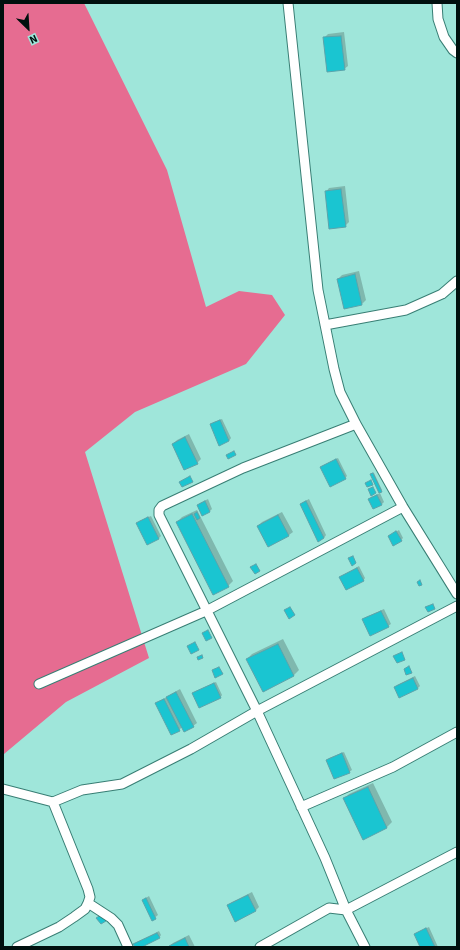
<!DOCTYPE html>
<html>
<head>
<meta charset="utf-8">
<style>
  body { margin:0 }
  #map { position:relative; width:460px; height:950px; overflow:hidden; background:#9fe6da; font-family:"Source Sans 3",sans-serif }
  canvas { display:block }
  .frame { position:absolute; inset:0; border:4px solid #00100e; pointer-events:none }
  .north { position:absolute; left:8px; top:8px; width:40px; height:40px; -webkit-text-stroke:3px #9fe6da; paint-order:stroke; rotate:155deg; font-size:11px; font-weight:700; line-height:16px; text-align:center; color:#00100e }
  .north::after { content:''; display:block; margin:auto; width:14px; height:18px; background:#00100e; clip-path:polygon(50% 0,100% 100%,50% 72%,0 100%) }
</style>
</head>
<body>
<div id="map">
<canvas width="460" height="950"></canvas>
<div class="frame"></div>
<div class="north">N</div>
</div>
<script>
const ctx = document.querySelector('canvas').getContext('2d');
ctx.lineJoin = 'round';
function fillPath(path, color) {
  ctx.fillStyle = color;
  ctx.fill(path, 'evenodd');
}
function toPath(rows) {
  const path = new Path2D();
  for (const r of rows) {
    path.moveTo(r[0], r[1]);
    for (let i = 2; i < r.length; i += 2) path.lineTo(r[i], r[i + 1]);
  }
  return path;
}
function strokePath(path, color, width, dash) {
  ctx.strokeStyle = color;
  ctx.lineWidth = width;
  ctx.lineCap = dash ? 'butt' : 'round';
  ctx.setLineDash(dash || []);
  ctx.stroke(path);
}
const forest = toPath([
  [3,3,84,3,167,170,206,307,239,291,272,295,285,315,246,364,135,412,85,452,149,658,66,702,4,754]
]);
const shadow = toPath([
  [344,32,348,66,344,69,324,38,328,34],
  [345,186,349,222,345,226,326,192,329,188],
  [359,271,366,300,362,304,344,308,338,279,342,275],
  [222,419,231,438,229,441,211,425,214,422],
  [189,434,201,459,197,463,173,444,177,440],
  [338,458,347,476,345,478,321,467,324,465],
  [374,473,382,490,381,491,372,474],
  [380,493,384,502,382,504,369,499,371,497],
  [208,499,212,509,210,511,202,515,198,505,200,503],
  [309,499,326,535,324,538,301,504,303,502],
  [197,510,233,581,228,586,177,522,182,517],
  [282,512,293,532,289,535,269,546,258,526,262,522],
  [151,516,161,536,158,539,139,521],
  [399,530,403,538,401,540,389,536],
  [359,566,365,578,363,581,341,577,343,575],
  [384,609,391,624,388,626,364,620,366,617],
  [283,639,299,670,294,675,263,691,247,659,252,654],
  [415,676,420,686,418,688,399,697,395,688,397,685],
  [216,682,222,695,220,698,194,693,196,691],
  [180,689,197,723,193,726,182,727,179,730,156,703,159,701,167,697,167,698,171,694],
  [344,752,352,770,349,772,327,760,329,758],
  [373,783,392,822,387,827,363,838,344,799,349,794],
  [252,892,259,907,256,910,228,905,232,902],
  [149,896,158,915,153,919,143,900],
  [429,927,438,947,422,947,415,934,418,932],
  [159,931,161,935,159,938,139,947,136,947,137,942],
  [189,935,195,947,170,947,170,946,173,943]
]);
const building = toPath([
  [341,36,345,70,327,72,323,37,341,36],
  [341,189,346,227,329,229,325,191,341,189],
  [355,274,362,305,344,309,337,279,355,274],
  [220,420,229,441,219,446,210,424,220,420],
  [185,437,198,464,184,470,172,444,185,437],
  [234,451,236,455,228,459,226,455,234,451],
  [336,459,346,479,330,487,320,467,336,459],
  [373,473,382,492,379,493,370,474,373,473],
  [190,476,193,482,182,487,179,482,190,476],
  [371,480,373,485,367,487,365,483,371,480],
  [373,487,376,493,371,496,368,489,373,487],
  [377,495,382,505,373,509,368,499,377,495],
  [205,501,210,512,202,516,197,505,205,501],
  [306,501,324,538,318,542,300,504,306,501],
  [197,512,200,518,197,520,194,514,197,512],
  [192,514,229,587,213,595,176,522,192,514],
  [278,515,289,536,268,547,257,526,278,515],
  [148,517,159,539,147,545,136,523,148,517],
  [396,531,402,541,393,546,388,536,396,531],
  [353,556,356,563,352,566,348,558,353,556],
  [256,564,260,571,255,574,250,567,256,564],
  [357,568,364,581,346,590,339,577,357,568],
  [420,580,422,585,419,586,417,582,420,580],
  [433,604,435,609,428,612,425,607,433,604],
  [290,607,295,615,289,619,284,610,290,607],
  [381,611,389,627,370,636,362,619,381,611],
  [208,630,212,638,206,641,202,633,208,630],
  [195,642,199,650,191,654,187,646,195,642],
  [278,644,294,676,263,692,246,659,278,644],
  [402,652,405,660,397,663,393,656,402,652],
  [202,655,203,658,198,660,197,657,202,655],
  [409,666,412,673,406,675,404,669,409,666],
  [219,667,223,674,215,678,212,670,219,667],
  [413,678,418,689,399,698,394,687,413,678],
  [214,683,221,698,199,708,192,693,214,683],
  [176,692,194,727,184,732,166,697,176,692],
  [164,699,180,731,171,735,155,703,164,699],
  [342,753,350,773,334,779,326,760,342,753],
  [368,787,387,828,363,840,343,798,368,787],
  [248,895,256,911,235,922,227,905,248,895],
  [146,898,156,919,152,921,142,900,146,898],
  [101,915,106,921,101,924,96,918,101,915],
  [426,928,435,947,420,947,414,934,426,928],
  [157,933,160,938,142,947,135,947,133,944,157,933],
  [185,938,189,947,169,947,169,946,185,938]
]);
const minor = toPath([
  [288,3,318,290,334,369,340,392,356,424,403,507,457,594],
  [437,3,438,19,444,37,453,50,457,53],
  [325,325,406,310,442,294,457,281],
  [356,424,243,468,162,506,159,510,159,515,257,711,325,858,346,910,365,947],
  [39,684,206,611,403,507],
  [3,789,53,802,82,790,122,784,191,749,257,711,457,606],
  [301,807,393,767,457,732],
  [88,903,111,918,118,925,128,947],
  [17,947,59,927,74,917,85,909,88,903,90,897,88,889,53,802],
  [260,947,329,908,346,910,457,852]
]);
fillPath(forest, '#e66c91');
fillPath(shadow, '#0003');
fillPath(building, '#1ac5d1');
strokePath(building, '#5ba3aa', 1);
strokePath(minor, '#387e74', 11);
strokePath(minor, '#fff', 9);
</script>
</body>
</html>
